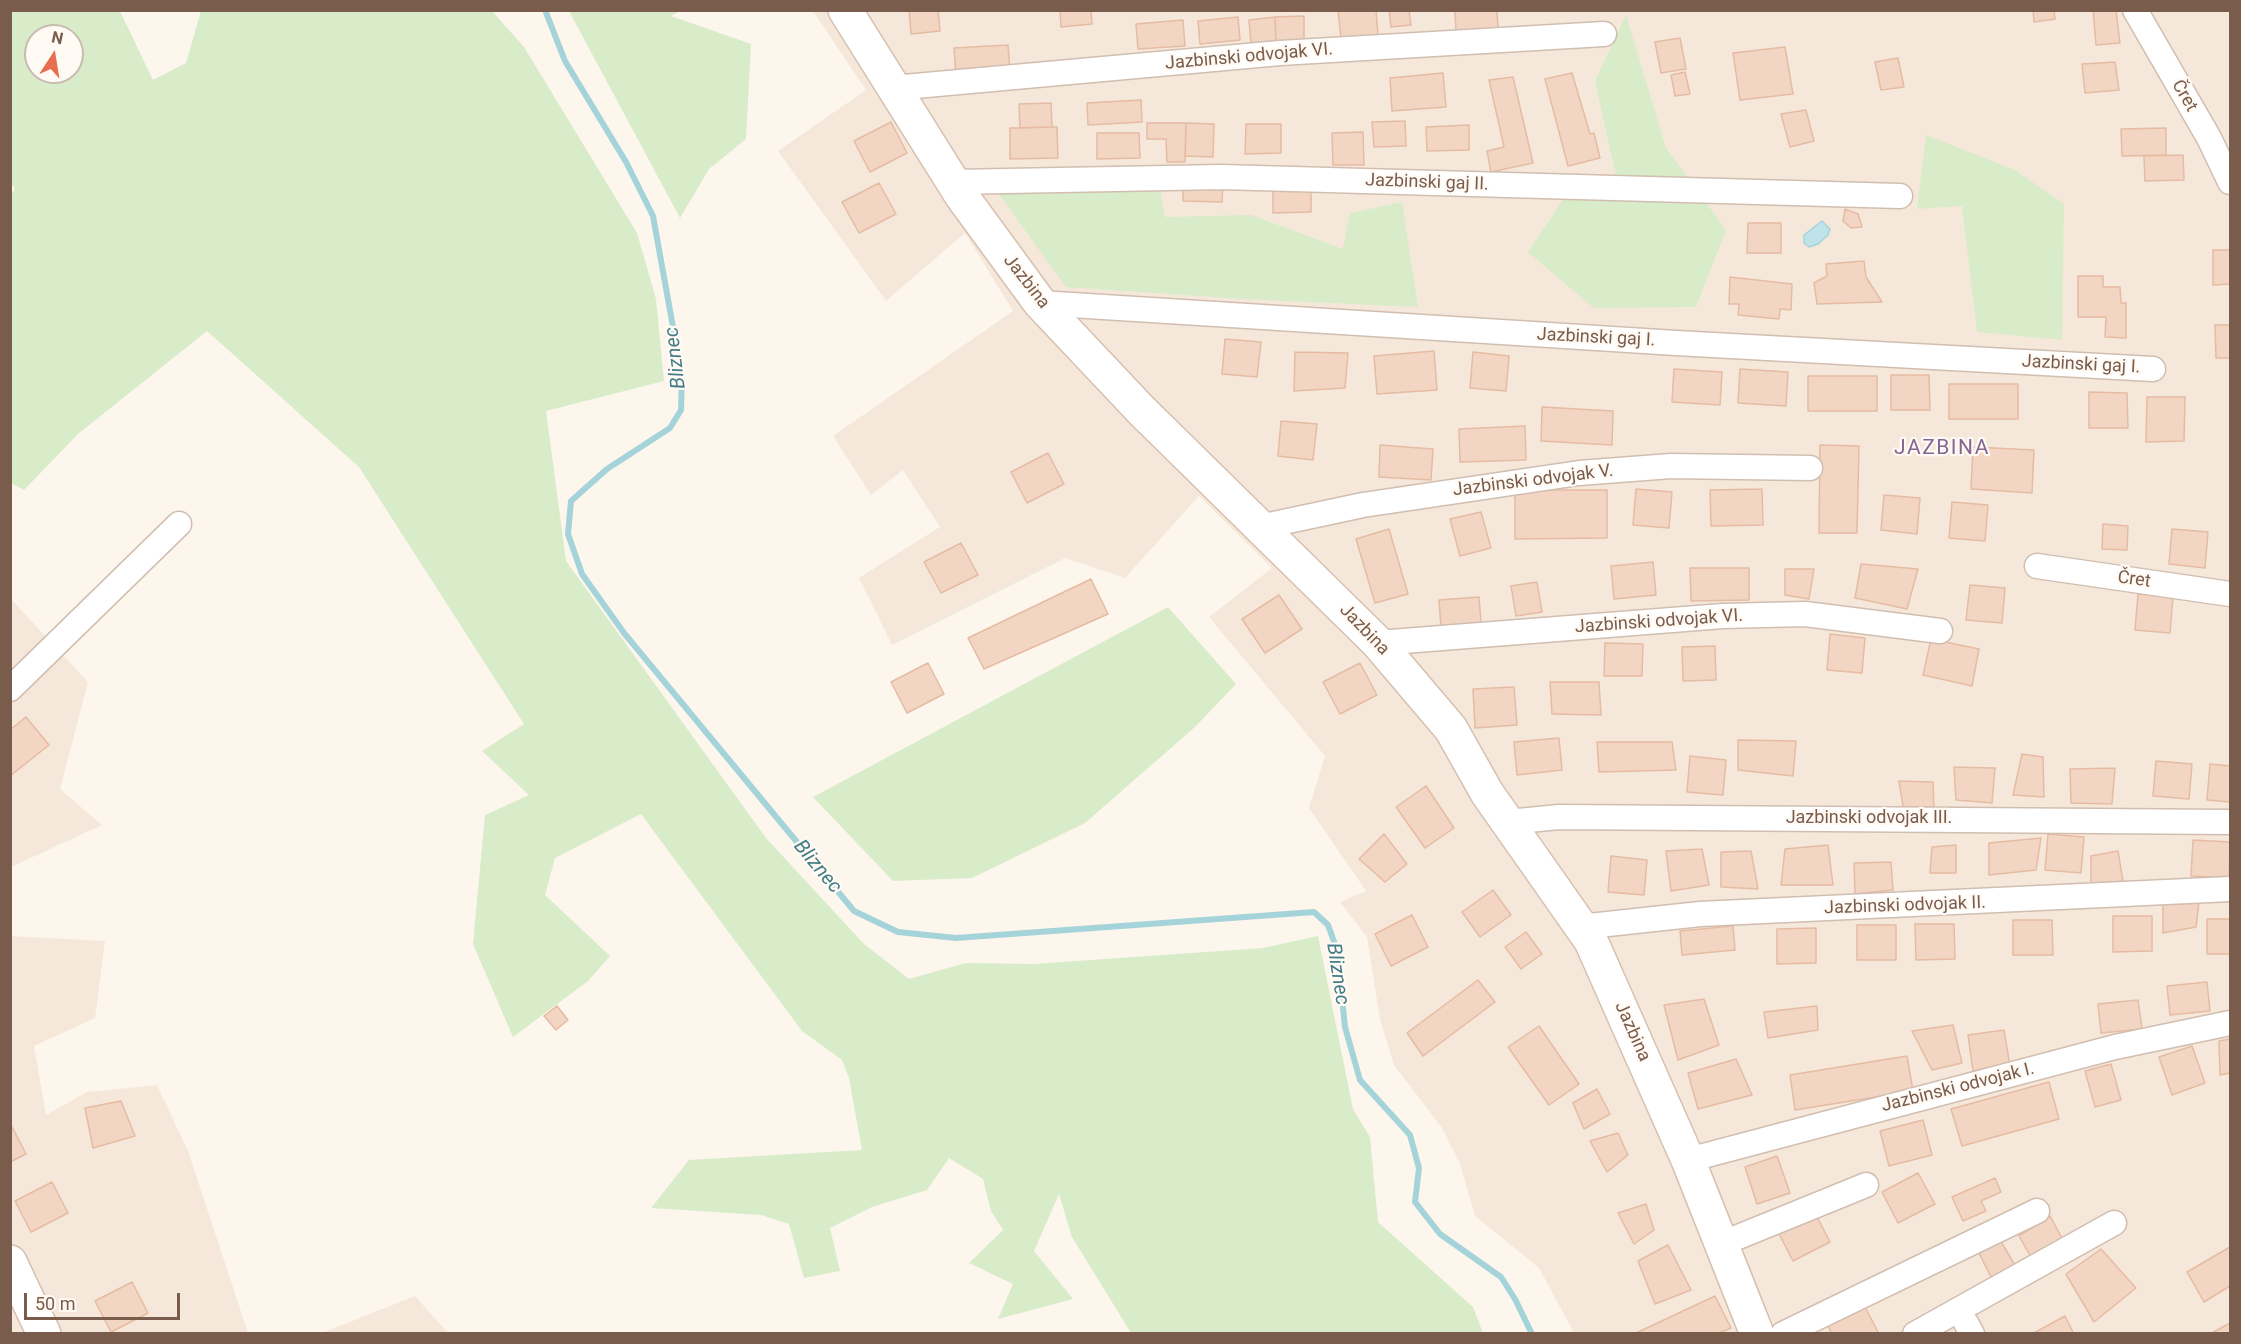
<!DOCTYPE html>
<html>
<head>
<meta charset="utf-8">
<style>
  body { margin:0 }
  #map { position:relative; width:2241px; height:1344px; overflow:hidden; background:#fdf6ec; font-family:Roboto,sans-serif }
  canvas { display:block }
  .frame { position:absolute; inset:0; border:12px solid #7a5c4d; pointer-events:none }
  .north { position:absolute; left:24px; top:24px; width:60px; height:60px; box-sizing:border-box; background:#fffaf3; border:2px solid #cabbb1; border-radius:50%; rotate:12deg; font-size:16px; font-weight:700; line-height:24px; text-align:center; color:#7a5c4d }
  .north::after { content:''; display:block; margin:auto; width:21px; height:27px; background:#e76f51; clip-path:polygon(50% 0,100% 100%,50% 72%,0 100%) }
  .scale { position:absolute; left:24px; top:1293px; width:156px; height:27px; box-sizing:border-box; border:3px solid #7a5c4d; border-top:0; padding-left:8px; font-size:18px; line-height:21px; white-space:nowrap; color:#7a5c4d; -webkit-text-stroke:4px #fffaf3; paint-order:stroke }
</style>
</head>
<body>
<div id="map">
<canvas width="2241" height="1344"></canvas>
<div class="frame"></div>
<div class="north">N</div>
<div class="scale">50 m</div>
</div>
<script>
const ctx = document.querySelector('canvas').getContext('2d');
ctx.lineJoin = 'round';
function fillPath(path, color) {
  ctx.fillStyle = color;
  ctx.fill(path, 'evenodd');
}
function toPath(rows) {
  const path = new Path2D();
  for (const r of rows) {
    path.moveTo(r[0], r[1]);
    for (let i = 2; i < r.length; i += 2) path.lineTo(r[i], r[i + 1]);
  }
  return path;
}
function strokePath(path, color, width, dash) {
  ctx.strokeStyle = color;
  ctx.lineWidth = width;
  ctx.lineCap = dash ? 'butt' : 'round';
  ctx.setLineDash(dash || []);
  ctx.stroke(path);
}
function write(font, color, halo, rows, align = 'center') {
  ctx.font = font + ' Roboto,sans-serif';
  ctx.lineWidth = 4.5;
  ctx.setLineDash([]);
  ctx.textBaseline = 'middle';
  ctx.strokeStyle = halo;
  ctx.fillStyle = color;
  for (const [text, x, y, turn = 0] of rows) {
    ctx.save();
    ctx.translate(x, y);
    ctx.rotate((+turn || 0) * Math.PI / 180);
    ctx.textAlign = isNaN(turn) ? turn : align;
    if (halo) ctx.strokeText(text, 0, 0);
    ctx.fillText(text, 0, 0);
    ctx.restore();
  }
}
const residential = toPath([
  [813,11,2230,11,2230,1333,1574,1333,1539,1268,1475,1216,1460,1164,1442,1128,1394,1065,1380,1019,1367,937,1340,902,1366,891,1309,808,1325,756,1209,617,1272,568,1199,496,1125,578,1065,558,892,645,859,578,940,527,903,470,871,495,833,436,1013,311,965,233,886,301,778,151,866,90],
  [10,598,88,682,60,789,102,825,11,867],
  [10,936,105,941,95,1018,34,1046,46,1115,87,1092,157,1085,188,1151,248,1333,11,1333],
  [415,1296,448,1333,322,1333]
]);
const green = toPath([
  [11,10,120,11,153,80,186,63,201,11,492,11,524,47,637,233,656,299,664,381,546,411,566,561,766,838,864,944,909,979,966,963,1034,964,1263,948,1318,936,1353,1109,1370,1137,1378,1222,1473,1307,1483,1333,1131,1333,1072,1237,1059,1194,1034,1251,1073,1299,998,1319,1013,1284,969,1263,1003,1230,991,1211,983,1179,949,1158,927,1190,872,1207,830,1228,840,1271,804,1278,789,1224,761,1215,651,1208,689,1160,862,1150,849,1078,842,1060,802,1031,641,814,555,858,545,895,610,956,588,981,513,1037,473,944,485,815,529,795,482,751,524,724,359,467,207,331,78,434,24,490,11,483,10,195,15,189,10,181],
  [36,36,72,36,72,72,36,72],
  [569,11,680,11,671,16,751,44,746,139,709,169,680,218],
  [1626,15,1666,148,1726,230,1696,307,1594,308,1528,252,1567,194,1621,199,1595,81],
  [1926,135,2015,170,2064,204,2062,340,1977,332,1962,206,1917,209],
  [1158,179,1165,217,1251,215,1343,249,1350,213,1402,202,1418,307,1243,299,1066,287,999,194],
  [1168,607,1236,684,1195,727,1085,823,972,878,893,881,813,797]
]);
const water = toPath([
  [1822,221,1830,229,1828,235,1818,244,1809,247,1804,243,1804,235,1822,221]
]);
const stream = toPath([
  [545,10,565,61,626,162,653,216,682,377,681,410,670,428,607,469,571,501,568,534,582,574,624,633,854,911,898,932,956,938,1314,912,1328,925,1337,950,1345,1027,1360,1080,1410,1135,1419,1168,1415,1202,1440,1234,1501,1277,1515,1299,1532,1334]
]);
const building = toPath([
  [909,10,938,10,940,31,911,34,909,10],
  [1060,10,1091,10,1092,24,1061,27,1060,10],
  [1338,10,1376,10,1378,35,1341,38,1338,10],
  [1389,10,1409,10,1411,25,1391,27,1389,10],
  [1455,10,1497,10,1498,29,1456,32,1455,10],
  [2033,10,2054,10,2055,19,2034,22,2033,10],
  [2093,10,2116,10,2120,43,2096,45,2093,10],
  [1304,16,1304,40,1276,41,1275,17,1304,16],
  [1238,17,1240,40,1200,44,1198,21,1238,17],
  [1275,17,1276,41,1251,44,1249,20,1275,17],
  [1183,20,1185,46,1138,49,1136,24,1183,20],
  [1680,38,1686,69,1661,73,1655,42,1680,38],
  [1008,45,1010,71,956,76,954,48,1008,45],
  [1785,47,1793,94,1740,100,1733,53,1785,47],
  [1898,58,1904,87,1881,90,1875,62,1898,58],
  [2115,62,2119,90,2085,93,2082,64,2115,62],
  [1685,72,1690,94,1675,96,1671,75,1685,72],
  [1443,73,1446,107,1392,111,1390,78,1443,73],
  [1572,73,1590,134,1594,133,1600,158,1568,166,1545,79,1572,73],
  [1513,77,1533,163,1491,172,1487,151,1504,147,1489,80,1513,77],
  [1141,100,1142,122,1088,125,1087,103,1141,100],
  [1051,103,1052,127,1020,128,1019,104,1051,103],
  [1806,110,1814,141,1790,147,1781,114,1806,110],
  [1405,121,1406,146,1374,147,1372,122,1405,121],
  [891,122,907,153,870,172,854,141,891,122],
  [1147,123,1186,123,1185,162,1167,162,1166,139,1147,139,1147,123],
  [1186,123,1214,124,1213,157,1185,156,1186,123],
  [1246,124,1281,124,1281,153,1245,154,1246,124],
  [1469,125,1469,150,1427,151,1426,127,1469,125],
  [1052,127,1057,127,1058,158,1010,159,1010,128,1052,127],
  [2166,128,2166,155,2122,156,2121,129,2166,128],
  [1363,132,1364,165,1333,165,1332,133,1363,132],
  [1097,133,1139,133,1140,158,1097,159,1097,133],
  [2183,155,2184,180,2145,181,2144,156,2183,155],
  [1183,181,1223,181,1222,202,1183,201,1183,181],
  [879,183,896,214,859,233,842,202,879,183],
  [1273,190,1311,190,1311,212,1273,213,1273,190],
  [1845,209,1858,214,1862,227,1851,228,1843,221,1845,209],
  [1748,223,1781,223,1781,253,1747,253,1748,223],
  [2213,250,2230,250,2230,284,2213,285,2213,250],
  [1864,261,1866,277,1882,302,1817,304,1814,283,1827,276,1826,264,1864,261],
  [2078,276,2103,276,2103,287,2120,287,2121,303,2126,303,2126,338,2105,337,2106,317,2078,317,2078,276],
  [1730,277,1792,284,1791,310,1780,309,1779,319,1738,315,1739,304,1729,304,1730,277],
  [2215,325,2230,325,2230,358,2216,358,2215,325],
  [1225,339,1261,342,1257,377,1222,374,1225,339],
  [1434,351,1437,390,1377,394,1374,356,1434,351],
  [1295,352,1348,353,1345,388,1294,391,1295,352],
  [1473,352,1509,356,1506,391,1470,388,1473,352],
  [1674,369,1722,372,1720,405,1672,402,1674,369],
  [1740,369,1788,372,1786,406,1738,403,1740,369],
  [1891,375,1929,375,1930,410,1891,410,1891,375],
  [1808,376,1877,376,1877,411,1808,411,1808,376],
  [1949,384,2018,384,2018,419,1949,419,1949,384],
  [2089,392,2127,393,2128,428,2089,428,2089,392],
  [2147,397,2185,397,2184,441,2146,442,2147,397],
  [1542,407,1613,411,1612,445,1541,441,1542,407],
  [1281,421,1317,424,1313,460,1278,456,1281,421],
  [1525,426,1526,460,1460,462,1459,429,1525,426],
  [1380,445,1433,449,1431,480,1379,477,1380,445],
  [1820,445,1859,446,1857,533,1819,533,1820,445],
  [1973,447,2034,450,2032,493,1971,489,1973,447],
  [1048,453,1064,484,1027,503,1011,472,1048,453],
  [1636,489,1672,492,1669,528,1633,525,1636,489],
  [1762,489,1763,525,1711,526,1710,490,1762,489],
  [1515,490,1607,490,1607,538,1515,539,1515,490],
  [1884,495,1920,498,1917,534,1881,530,1884,495],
  [1952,502,1988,505,1985,541,1949,538,1952,502],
  [1481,512,1491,548,1460,556,1450,519,1481,512],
  [2103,524,2128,526,2127,550,2102,549,2103,524],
  [1389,529,1408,594,1375,603,1356,539,1389,529],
  [2172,529,2208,532,2205,568,2169,564,2172,529],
  [961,543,978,575,941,593,924,562,961,543],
  [1653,562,1656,595,1614,599,1611,566,1653,562],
  [1861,564,1918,569,1907,609,1855,598,1861,564],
  [1690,568,1749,568,1749,600,1691,601,1690,568],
  [1785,569,1814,569,1809,599,1785,595,1785,569],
  [1091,579,1108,614,984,669,968,638,1091,579],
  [1537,582,1542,612,1516,616,1511,586,1537,582],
  [1970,585,2005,588,2002,623,1966,620,1970,585],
  [2138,594,2173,597,2170,633,2135,630,2138,594],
  [1279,595,1302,629,1265,653,1242,619,1279,595],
  [1479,597,1481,623,1441,627,1439,600,1479,597],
  [1830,634,1865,638,1862,673,1827,670,1830,634],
  [1931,639,1979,649,1972,686,1923,675,1931,639],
  [1605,643,1643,644,1642,676,1604,676,1605,643],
  [1715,646,1716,680,1683,681,1682,647,1715,646],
  [928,663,944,694,907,713,891,682,928,663],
  [1360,663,1377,695,1340,714,1323,682,1360,663],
  [1550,682,1599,682,1601,715,1552,714,1550,682],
  [1514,687,1517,725,1475,728,1473,689,1514,687],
  [26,717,49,745,10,776,10,730,26,717],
  [1559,738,1562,770,1517,775,1514,742,1559,738],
  [1738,740,1796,741,1793,776,1738,770,1738,740],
  [1597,742,1672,742,1676,770,1599,772,1597,742],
  [2022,754,2043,757,2044,797,2013,795,2022,754],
  [1690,756,1726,760,1723,795,1687,792,1690,756],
  [2156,761,2192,764,2189,799,2153,796,2156,761],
  [2210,764,2230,766,2230,802,2207,800,2210,764],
  [1954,767,1995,768,1992,803,1956,800,1954,767],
  [2115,768,2112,804,2071,803,2070,769,2115,768],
  [1899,781,1933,782,1934,810,1904,812,1899,781],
  [1426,786,1454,828,1425,848,1396,807,1426,786],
  [1384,834,1407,864,1385,882,1359,859,1384,834],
  [2048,834,2084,837,2081,873,2045,870,2048,834],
  [2041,838,2036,870,1989,875,1989,843,2041,838],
  [2193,840,2230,842,2229,878,2191,876,2193,840],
  [1828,845,1833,885,1781,885,1785,849,1828,845],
  [1956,845,1956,873,1930,873,1932,847,1956,845],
  [1702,849,1709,885,1671,891,1666,851,1702,849],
  [1751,851,1758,889,1721,887,1721,852,1751,851],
  [2118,851,2123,881,2091,885,2091,856,2118,851],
  [1611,856,1647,860,1644,895,1608,892,1611,856],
  [1891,862,1893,890,1855,894,1854,863,1891,862],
  [1493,890,1511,915,1480,937,1462,912,1493,890],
  [2199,902,2196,927,2163,933,2163,903,2199,902],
  [1412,915,1428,947,1391,966,1375,934,1412,915],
  [2113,916,2152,916,2152,951,2113,952,2113,916],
  [2207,919,2230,919,2230,954,2207,954,2207,919],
  [2013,920,2052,920,2053,955,2013,955,2013,920],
  [1915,924,1954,924,1955,959,1916,960,1915,924],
  [1857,925,1896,925,1896,960,1857,960,1857,925],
  [1733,926,1735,950,1682,955,1680,931,1733,926],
  [1816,928,1816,963,1777,964,1777,929,1816,928],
  [1526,932,1542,954,1521,969,1505,947,1526,932],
  [1478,980,1495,1002,1423,1056,1407,1033,1478,980],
  [2207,982,2210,1011,2170,1015,2167,986,2207,982],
  [1704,999,1719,1045,1678,1060,1664,1005,1704,999],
  [2138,1000,2142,1029,2101,1033,2098,1004,2138,1000],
  [557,1006,568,1020,556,1030,544,1016,557,1006],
  [1817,1006,1818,1030,1768,1038,1764,1012,1817,1006],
  [1953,1025,1962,1063,1932,1070,1912,1031,1953,1025],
  [1539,1026,1579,1084,1549,1105,1508,1047,1539,1026],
  [2004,1030,2010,1066,1973,1071,1968,1035,2004,1030],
  [2230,1039,2230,1073,2220,1075,2219,1041,2230,1039],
  [2192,1046,2205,1083,2172,1095,2159,1057,2192,1046],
  [1907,1056,1913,1091,1795,1110,1790,1075,1907,1056],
  [1736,1059,1752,1095,1698,1109,1688,1073,1736,1059],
  [2111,1064,2121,1100,2095,1107,2085,1071,2111,1064],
  [2049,1082,2059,1119,1962,1146,1951,1109,2049,1082],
  [1597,1089,1610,1114,1584,1129,1573,1103,1597,1089],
  [121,1101,135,1136,93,1148,85,1108,121,1101],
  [1923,1120,1932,1155,1889,1166,1880,1131,1923,1120],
  [10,1123,26,1154,10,1162,10,1123],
  [1618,1133,1628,1155,1607,1172,1590,1141,1618,1133],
  [1777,1156,1790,1193,1757,1204,1745,1167,1777,1156],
  [1918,1173,1935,1204,1898,1223,1882,1192,1918,1173],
  [1995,1178,2001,1192,1981,1201,1986,1211,1963,1221,1952,1197,1995,1178],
  [52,1182,68,1213,31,1232,15,1201,52,1182],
  [1646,1204,1654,1230,1634,1244,1618,1213,1646,1204],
  [1814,1211,1830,1242,1793,1261,1777,1230,1814,1211],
  [2050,1216,2063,1240,2031,1257,2019,1236,2050,1216],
  [2000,1240,2016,1267,1993,1281,1977,1249,2000,1240],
  [1668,1245,1691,1290,1655,1304,1638,1261,1668,1245],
  [2230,1247,2230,1286,2204,1302,2187,1272,2230,1247],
  [2101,1249,2136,1288,2094,1322,2066,1274,2101,1249],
  [132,1282,148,1313,111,1332,95,1301,132,1282],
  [1715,1296,1731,1328,1717,1334,1634,1334,1715,1296],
  [1863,1303,1879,1334,1832,1334,1826,1322,1863,1303],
  [2065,1316,2074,1334,2032,1334,2065,1316],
  [2230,1323,2230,1334,2210,1334,2230,1323]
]);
const street = toPath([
  [2135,10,2209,138,2230,182],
  [893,88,1280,53,1604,34],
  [953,182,1221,177,1900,196],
  [1040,303,1676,343,2153,369],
  [1260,527,1363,505,1579,473,1671,466,1810,468],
  [2037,566,2230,594],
  [1378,643,1723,616,1805,614,1940,631],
  [10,689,179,524],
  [1508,822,1559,817,2230,822],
  [1580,927,1700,914,2230,889],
  [1688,1160,2115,1047,2230,1023],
  [1721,1244,1866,1185],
  [1966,1323,1972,1334],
  [1783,1334,2037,1211],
  [1915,1334,2114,1223]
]);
const secondary = toPath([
  [845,10,961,195,1040,303,1141,410,1378,643,1451,729,1487,793,1591,941,1688,1160,1757,1334],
  [10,1262,44,1334]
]);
const streetNames = [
  ["Jazbinski odvojak VI.",1249,57,-5],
  ["Čret",2184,96,60],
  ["Jazbinski gaj II.",1427,183,2],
  ["Jazbina",1026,282,52],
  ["Jazbinski gaj I.",1596,338,3],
  ["Jazbinski gaj I.",2081,365,3],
  ["Jazbinski odvojak V.",1533,481,-7],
  ["Čret",2134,580,8],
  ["Jazbinski odvojak VI.",1659,622,-4],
  ["Jazbina",1364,630,46],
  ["Jazbinski odvojak III.",1869,818],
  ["Jazbinski odvojak II.",1905,906,-2],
  ["Jazbina",1632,1032,66],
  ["Jazbinski odvojak I.",1958,1088,-14]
];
const waterNames = [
  ["Bliznec",676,358,-97],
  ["Bliznec",817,867,50],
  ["Bliznec",1337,974,81]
];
const quarterNames = [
  ["JAZBINA",1942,449]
];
fillPath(residential, '#f5e8da');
fillPath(green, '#d8ecc9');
fillPath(water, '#bfe3e8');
strokePath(water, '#a5d3da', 1.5);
strokePath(stream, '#a5d3da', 6);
fillPath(building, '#f3d5c3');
strokePath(building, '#e6bba3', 1.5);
strokePath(street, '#d1beb0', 27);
strokePath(secondary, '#d6c0b0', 36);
strokePath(street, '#fff', 24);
strokePath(secondary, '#fff', 33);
write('18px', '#7a5c4d', '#fffaf3', streetNames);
write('italic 20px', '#437c86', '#fffaf3', waterNames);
ctx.letterSpacing = '1.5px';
write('21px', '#846695', '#fffaf3', quarterNames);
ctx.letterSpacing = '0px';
</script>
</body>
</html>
